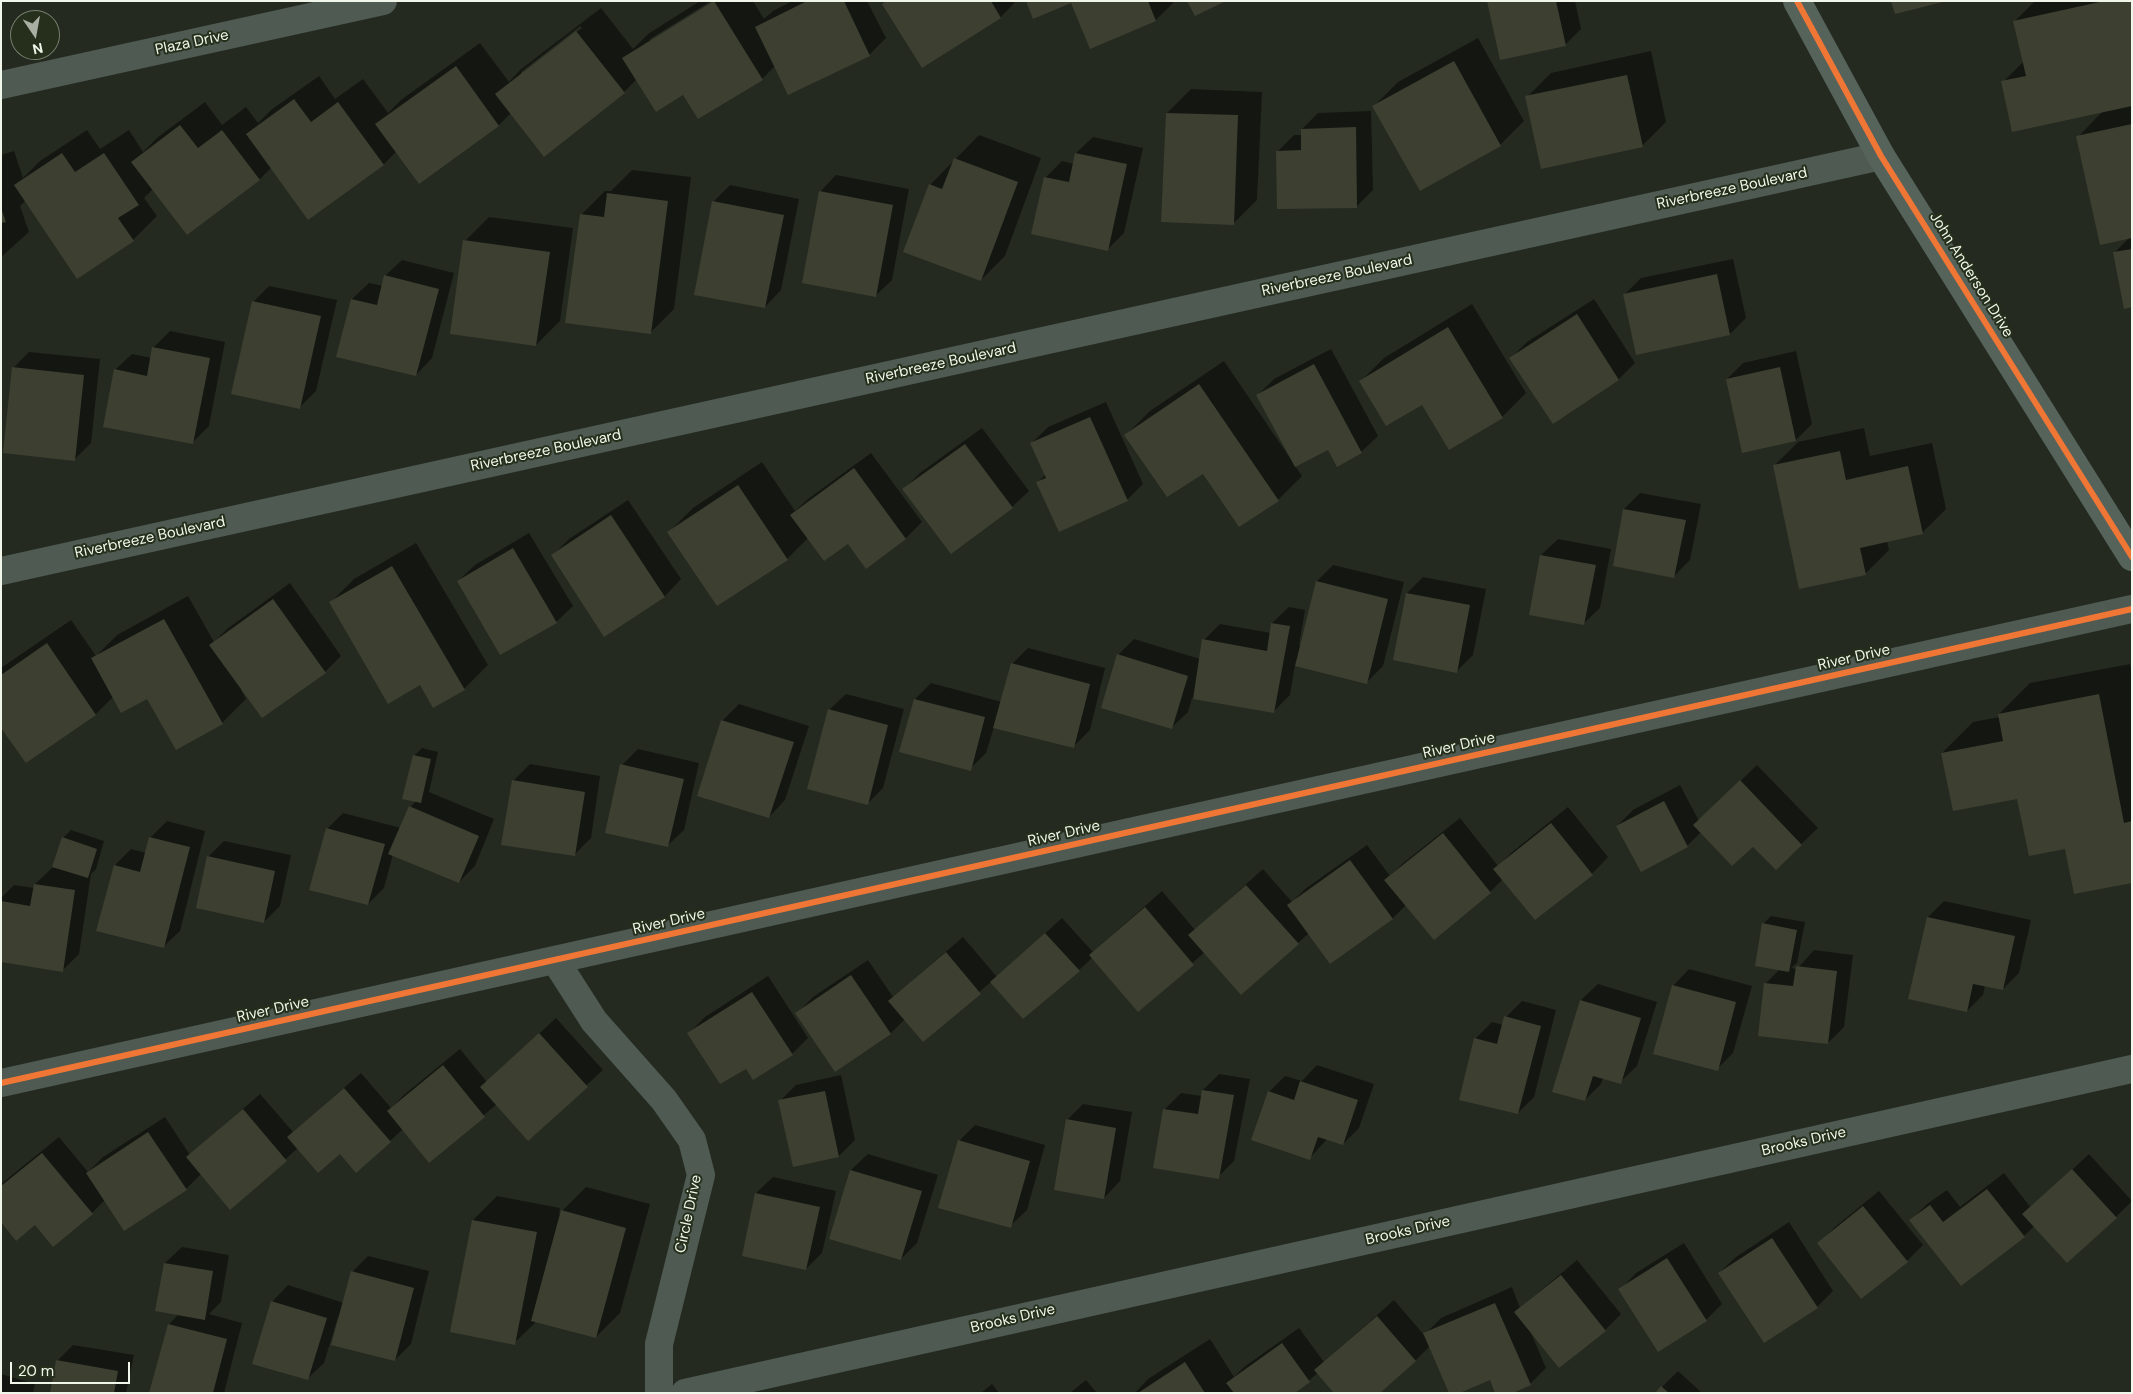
<!DOCTYPE html>
<html>
<head>
<meta charset="utf-8">
<style>
  body { margin:0 }
  #map { position:relative; width:2133px; height:1394px; overflow:hidden; background:#252a20; font-family:"DM Sans",sans-serif }
  canvas { display:block }
  .frame { position:absolute; inset:0; border:2px solid #f0f7ea; pointer-events:none }
  .north { position:absolute; left:10px; top:10px; width:50px; height:50px; box-sizing:border-box; background:#252f1b; border:1px solid #767f6e; border-radius:50%; rotate:168deg; font-size:14px; font-weight:700; line-height:20px; text-align:center; color:#f0f7ea }
  .north::after { content:''; display:block; margin:auto; width:18px; height:22px; background:#a9afa3; clip-path:polygon(50% 0,100% 100%,50% 72%,0 100%) }
  .scale { position:absolute; left:10px; top:1362px; width:120px; height:22px; box-sizing:border-box; border:2px solid #f0f7ea; border-top:0; padding-left:6px; font-size:15px; line-height:18px; white-space:nowrap; color:#f0f7ea; -webkit-text-stroke:4px #252f1b; paint-order:stroke }
</style>
</head>
<body>
<div id="map">
<canvas width="2133" height="1394"></canvas>
<div class="frame"></div>
<div class="north">N</div>
<div class="scale">20 m</div>
</div>
<script>
const ctx = document.querySelector('canvas').getContext('2d');
ctx.lineJoin = 'round';
function fillPath(path, color) {
  ctx.fillStyle = color;
  ctx.fill(path, 'evenodd');
}
function toPath(rows) {
  const path = new Path2D();
  for (const r of rows) {
    path.moveTo(r[0], r[1]);
    for (let i = 2; i < r.length; i += 2) path.lineTo(r[i], r[i + 1]);
  }
  return path;
}
function strokePath(path, color, width, dash) {
  ctx.strokeStyle = color;
  ctx.lineWidth = width;
  ctx.lineCap = dash ? 'butt' : 'round';
  ctx.setLineDash(dash || []);
  ctx.stroke(path);
}
function write(font, color, halo, rows, align = 'center') {
  ctx.font = font + ' "DM Sans",sans-serif';
  ctx.lineWidth = 4;
  ctx.setLineDash([]);
  ctx.textBaseline = 'middle';
  ctx.strokeStyle = halo;
  ctx.fillStyle = color;
  for (const [text, x, y, turn = 0] of rows) {
    ctx.save();
    ctx.translate(x, y);
    ctx.rotate((+turn || 0) * Math.PI / 180);
    ctx.textAlign = isNaN(turn) ? turn : align;
    if (halo) ctx.strokeText(text, 0, 0);
    ctx.fillText(text, 0, 0);
    ctx.restore();
  }
}
const shadow = toPath([
  [700,1,711,1,650,39,650,42,715,1,753,1,764,19,773,11,792,1,867,1,886,38,869,55,789,94,775,66,762,79,698,118,683,94,637,79,624,92,511,113,499,125,420,182,397,151,384,164,309,218,272,167,259,180,153,189,144,198,157,216,133,240,26,200,20,206,29,232,1,257,1,155,14,151,23,178,40,161,87,130,100,149,129,130,143,152,157,138,205,102,222,125,246,107,258,123,271,110,319,76,335,99,363,79,388,113,401,100,480,43,509,82,520,70,601,8,633,49,648,34],
  [580,26,582,28,521,75,521,72],
  [886,1,1016,1,1001,17,922,66],
  [1071,1,1175,1,1156,20,1091,48],
  [1489,1,1575,1,1581,29,1565,45],
  [2035,1,2132,1,2132,306,2114,253,2130,237,2078,137,2103,111,2003,82,2024,61,2015,21],
  [1478,38,1524,121,1500,145,1374,106,1398,82],
  [1651,51,1666,122,1642,146,1527,97,1551,73],
  [1191,89,1262,92,1257,200,1233,224,1167,113],
  [1371,111,1373,190,1356,207,1278,151,1294,135,1302,135,1302,129,1318,113],
  [979,135,1041,158,1005,256,981,280,930,185],
  [1093,137,1143,148,1124,233,1108,249,1045,178,1062,161,1074,164,1076,153],
  [632,170,691,177,674,309,650,333,581,215,605,191,611,191],
  [836,175,909,189,892,280,875,296,820,192],
  [730,185,799,199,781,290,765,307,714,201],
  [489,217,573,228,560,321,536,345,465,241],
  [1733,259,1746,318,1730,334,1624,295,1641,278],
  [402,260,454,273,432,358,416,375,338,356,352,299,369,283,383,286,385,276],
  [269,286,337,300,316,391,300,407,253,302],
  [1594,299,1635,363,1619,379,1553,422,1511,358,1527,342],
  [1472,304,1526,393,1502,417,1422,404,1360,382,1384,358],
  [170,331,225,342,209,426,192,443,115,370,132,354,152,358,153,348],
  [1331,349,1378,436,1361,452,1329,448,1295,466,1302,476,1278,500,1203,472,1126,435,1150,411,1224,361,1290,458,1291,457,1258,395,1274,379],
  [1796,351,1812,424,1796,440,1727,379,1743,363],
  [29,352,100,359,91,443,74,460,13,368],
  [1106,402,1143,484,1127,500,1038,482,1046,474,1032,443,1048,427],
  [982,428,1029,491,1012,507,904,489,920,473],
  [1864,428,1870,456,1932,443,1946,509,1922,533,1887,541,1889,550,1865,574,1774,466,1798,442],
  [871,453,922,522,906,538,866,567,848,543,808,538,787,559,718,605,669,532,693,508,762,462,795,511,808,499],
  [1640,493,1701,504,1690,560,1674,576,1624,509],
  [628,500,681,579,665,596,604,635,553,555,569,539],
  [529,533,573,606,556,622,500,654,458,581,475,565],
  [1558,539,1611,549,1600,608,1583,624,1541,555],
  [416,543,488,665,464,689,330,603,354,579],
  [1333,565,1404,582,1383,666,1367,682,1295,665,1290,695,1273,712,1192,698,1188,712,1171,728,1118,655,1134,639,1200,659,1204,640,1220,624,1271,633,1272,623,1289,607,1305,610,1299,645,1301,645,1317,581],
  [1423,577,1486,589,1473,655,1457,671,1407,593],
  [290,583,341,656,325,672,242,689,241,690,246,699,222,723,148,697,113,697,96,714,1,725,1,668,71,620,96,656,117,635,188,596,214,642,227,629],
  [1028,648,1105,668,1090,730,1073,747,994,727,986,753,970,769,915,699,931,683,1002,702,1012,664],
  [2130,664,2132,674,2132,881,2066,847,2018,797,1942,753,1973,722,2000,717,1999,714,2030,683],
  [846,694,904,709,883,788,867,804,829,710],
  [739,704,809,726,785,800,769,817,722,721],
  [422,748,438,752,429,792,494,819,475,866,459,882,393,854,384,888,368,904,327,829,343,813,401,828,410,807,416,801,414,756],
  [638,749,699,763,684,830,667,846,622,765],
  [530,764,600,776,591,838,574,855,513,781],
  [1757,765,1818,828,1776,868,1753,845,1701,832,1687,846,1617,826,1633,810,1680,785,1699,821],
  [1568,807,1608,857,1592,874,1535,918,1503,879,1490,892,1406,905,1393,918,1330,963,1309,933,1298,943,1205,952,1138,1010,1093,957,1079,970,992,981,923,1040,905,1019,891,1033,797,1013,813,997,868,960,893,997,963,937,997,977,1062,918,1093,952,1162,891,1195,930,1263,869,1292,902,1305,889,1367,845,1390,876,1402,864,1460,818,1498,866,1511,853],
  [167,821,205,831,180,931,163,947,115,865,131,849,146,853,151,837],
  [71,830,104,841,96,869,91,874,79,954,63,970,1,961,1,898,14,885,34,888,35,884,52,868,63,838],
  [224,841,291,855,280,906,264,922,208,857],
  [1944,901,2031,920,2019,973,2003,989,1985,985,1983,995,1967,1011,1909,998,1928,917],
  [1771,916,1805,922,1797,963,1791,968,1797,969,1814,950,1853,955,1844,1027,1828,1043,1765,984,1780,969,1763,924],
  [1689,969,1752,986,1733,1053,1717,1069,1673,986],
  [768,976,808,1038,792,1054,746,1067,689,1033,705,1017],
  [1598,984,1657,1002,1637,1066,1620,1082,1603,1078,1601,1084,1585,1100,1554,1091,1581,1000],
  [1522,1001,1556,1010,1534,1097,1518,1113,1461,1099,1476,1038,1492,1022,1503,1025,1506,1017],
  [556,1018,603,1070,528,1139,497,1104,429,1161,403,1129,390,1141,340,1152,298,1148,230,1208,201,1174,186,1189,105,1200,92,1213,53,1245,35,1223,1,1220,1,1184,59,1137,88,1172,103,1157,165,1117,190,1155,260,1094,293,1132,361,1073,391,1108,405,1094,460,1049,487,1082],
  [1317,1065,1374,1084,1359,1128,1343,1144,1327,1139,1309,1159,1269,1092,1285,1076,1302,1081],
  [1219,1074,1250,1079,1234,1161,1218,1177,1155,1167,1165,1109,1181,1093,1202,1096,1203,1090],
  [841,1075,855,1140,839,1156,780,1101,796,1085],
  [1083,1104,1132,1112,1120,1181,1104,1198,1067,1120],
  [975,1125,1045,1145,1027,1210,1010,1226,959,1141],
  [868,1154,938,1175,917,1243,901,1259,851,1170],
  [2089,1154,2132,1201,2116,1217,2034,1226,2024,1236,1911,1220,1927,1204,1947,1190,1960,1207,2004,1173,2031,1208],
  [773,1177,836,1191,822,1253,806,1269,743,1255,756,1193],
  [586,1187,650,1204,620,1313,596,1337,537,1321,514,1343,473,1220,497,1196,560,1208,559,1214],
  [1879,1191,1923,1245,1907,1261,1819,1243,1835,1227],
  [1789,1222,1833,1291,1817,1307,1719,1273,1736,1257],
  [1684,1243,1722,1304,1706,1320,1620,1290,1636,1273],
  [182,1247,229,1255,221,1302,209,1314,242,1323,224,1393,151,1393,169,1324,179,1314,165,1263],
  [368,1256,429,1271,411,1344,395,1360,338,1317,324,1363,307,1379,272,1302,288,1285,344,1303,352,1272],
  [1577,1260,1621,1314,1605,1330,1531,1333,1546,1368,1530,1384,1491,1378,1430,1346,1416,1360,1318,1373,1293,1393,1135,1393,1148,1379,1210,1339,1234,1377,1244,1367,1299,1328,1324,1362,1394,1300,1424,1335,1441,1318,1512,1287,1520,1308],
  [73,1345,134,1355,126,1393,51,1393,57,1361],
  [1678,1371,1702,1393,1656,1393],
  [1,1374,35,1384,33,1393,1,1393],
  [1086,1380,1097,1393,1070,1393],
  [992,1384,999,1393,981,1393]
]);
const building = toPath([
  [714,1,763,80,698,119,683,95,656,112,622,58],
  [807,1,844,1,870,56,788,95,755,27],
  [886,1,991,1,1001,18,922,68,882,4],
  [1026,1,1148,1,1156,21,1090,49,1071,3,1033,19],
  [1187,1,1226,1,1195,16],
  [1487,1,1556,1,1566,46,1500,60],
  [1891,1,1943,1,1943,2,1895,14],
  [2104,1,2132,1,2132,106,2012,132,2001,81,2026,76,2013,21],
  [576,31,625,93,544,157,495,94],
  [1454,61,1501,146,1420,191,1372,106],
  [456,66,499,126,419,184,375,124],
  [1627,75,1643,147,1541,169,1525,96],
  [294,99,311,122,338,102,384,165,308,220,246,134],
  [1166,113,1238,115,1234,225,1161,222],
  [2132,124,2132,238,2100,245,2076,136],
  [180,125,198,148,222,130,260,180,187,235,131,162],
  [1356,127,1357,208,1277,209,1276,151,1301,150,1301,129],
  [62,153,75,172,104,153,139,205,118,218,134,241,77,279,14,185],
  [1075,153,1127,164,1108,251,1031,234,1044,177,1069,182],
  [954,158,1018,182,981,281,903,252,929,184,942,189],
  [819,191,893,205,876,297,802,283],
  [607,193,668,201,651,334,565,323,580,214,604,217],
  [712,201,784,215,765,308,694,295],
  [1,208,6,222,1,223],
  [463,240,550,252,536,346,450,334],
  [2132,249,2132,307,2124,309,2113,252],
  [1717,274,1730,335,1636,355,1623,294],
  [384,275,439,289,416,376,336,357,351,299,377,305],
  [252,301,321,316,300,409,231,394],
  [1577,314,1619,380,1553,424,1509,358],
  [1448,327,1503,418,1449,450,1422,405,1386,426,1359,381],
  [152,347,210,358,193,444,103,427,114,369,147,376],
  [1314,364,1362,453,1337,467,1328,450,1295,467,1256,395],
  [12,367,84,375,75,461,3,453],
  [1780,367,1796,441,1742,453,1726,379],
  [1199,384,1279,501,1239,527,1203,474,1167,497,1124,435],
  [1090,417,1128,501,1059,532,1036,482,1046,478,1030,443],
  [965,444,1013,508,951,554,902,489],
  [1840,451,1846,480,1908,466,1923,534,1860,548,1866,575,1799,589,1773,465],
  [854,468,906,539,866,569,848,544,824,561,790,515],
  [738,485,788,560,717,606,667,532],
  [1623,509,1686,520,1674,578,1613,566],
  [611,515,665,597,604,637,551,555],
  [513,548,557,623,500,655,457,581],
  [1540,555,1596,565,1584,625,1529,615],
  [392,566,465,690,433,708,420,685,388,704,329,602],
  [1316,581,1388,599,1367,684,1295,666],
  [1406,593,1470,605,1457,673,1393,660],
  [273,599,326,673,262,718,209,645],
  [164,619,223,724,176,750,147,699,121,713,91,658],
  [1271,623,1290,626,1274,713,1193,699,1202,639,1267,651],
  [47,643,96,715,26,763,1,728,1,675],
  [1117,654,1188,676,1172,729,1101,708],
  [1011,663,1090,684,1074,748,993,728],
  [2099,694,2124,823,2132,821,2132,883,2074,894,2065,849,2029,856,2017,799,1953,811,1941,753,2003,741,1998,714],
  [914,699,985,717,971,771,899,752],
  [828,709,888,725,868,805,807,789],
  [721,720,794,742,769,818,697,796],
  [413,755,431,759,421,803,402,799],
  [620,764,684,779,668,847,605,833],
  [512,780,585,792,575,856,501,845],
  [1740,780,1802,845,1776,870,1753,847,1732,866,1693,825],
  [1664,801,1688,847,1641,872,1616,826],
  [409,806,479,836,459,883,388,854],
  [1551,823,1593,875,1535,920,1493,869],
  [326,828,385,844,368,905,309,890],
  [1443,833,1491,893,1434,940,1384,880],
  [62,837,97,849,88,878,52,867],
  [149,837,190,847,164,948,96,931,114,865,140,872],
  [207,856,275,871,264,923,196,908],
  [1350,860,1393,919,1330,964,1287,905],
  [34,884,75,890,63,972,1,962,1,901,30,906],
  [1246,885,1299,944,1241,995,1188,935],
  [1145,907,1194,965,1138,1012,1089,955],
  [1927,917,2015,936,2003,990,1973,984,1967,1012,1908,999],
  [1762,923,1797,930,1789,972,1755,966],
  [1045,933,1080,971,1023,1019,990,982],
  [946,952,981,994,923,1042,888,1001],
  [1796,966,1837,971,1828,1044,1758,1036,1764,983,1793,986],
  [851,975,891,1034,835,1072,795,1013],
  [1672,985,1736,1002,1718,1071,1653,1054],
  [752,992,793,1055,753,1080,746,1069,720,1084,687,1033],
  [1580,1000,1641,1018,1621,1084,1593,1076,1585,1101,1552,1092],
  [1504,1016,1541,1026,1518,1114,1459,1100,1474,1038,1497,1044],
  [539,1033,588,1087,528,1141,480,1087],
  [443,1065,485,1117,429,1163,387,1111],
  [1300,1081,1358,1100,1343,1145,1318,1137,1310,1160,1251,1140,1268,1091,1294,1100],
  [344,1088,391,1142,356,1173,340,1154,318,1173,287,1137],
  [1202,1090,1234,1095,1219,1179,1153,1168,1163,1109,1198,1114],
  [825,1091,839,1157,793,1167,778,1100],
  [243,1109,287,1161,230,1210,186,1157],
  [1066,1119,1116,1128,1104,1199,1054,1190],
  [148,1132,187,1190,124,1231,86,1173],
  [958,1140,1030,1161,1011,1228,938,1208],
  [42,1153,93,1214,53,1247,35,1225,16,1241,1,1222,1,1186],
  [2072,1169,2117,1218,2067,1263,2022,1214],
  [850,1170,922,1191,901,1260,829,1239],
  [1987,1189,2025,1237,1961,1286,1909,1220,1930,1205,1943,1222],
  [755,1193,820,1207,806,1270,742,1256],
  [1863,1206,1908,1262,1861,1299,1817,1243],
  [561,1210,626,1228,596,1338,531,1321],
  [472,1220,537,1232,515,1345,450,1332],
  [1772,1238,1818,1308,1764,1343,1718,1273],
  [1667,1258,1707,1321,1658,1352,1618,1289],
  [164,1263,213,1271,205,1320,155,1311],
  [351,1271,414,1288,395,1361,331,1345],
  [1561,1275,1606,1331,1559,1368,1514,1312],
  [271,1301,327,1318,308,1380,252,1364],
  [1495,1303,1531,1385,1513,1393,1495,1393,1490,1380,1460,1393,1449,1393,1423,1333],
  [1377,1316,1416,1361,1380,1393,1334,1393,1314,1370],
  [168,1324,227,1339,213,1393,149,1393],
  [1282,1343,1310,1382,1295,1393,1234,1393,1226,1383],
  [56,1360,118,1371,114,1393,50,1393],
  [1185,1362,1205,1393,1138,1393],
  [1661,1386,1669,1393,1655,1393]
]);
const street = toPath([
  [1,85,383,1],
  [1,571,1881,156],
  [555,960,594,1021,664,1100,692,1140,701,1175,659,1344,659,1393],
  [1,1083,2132,609],
  [685,1393,2132,1069]
]);
const secondary = toPath([
  [1797,1,1881,156,2132,557]
]);
const cycleway = toPath([
  [1797,1,1881,156,2132,557],
  [1,1083,2132,609]
]);
const streetNames = [
  ["Plaza Drive",192,43,-12],
  ["Riverbreeze Boulevard",1732,189,-12],
  ["John Anderson Drive",1971,275,58],
  ["Riverbreeze Boulevard",1337,276,-12],
  ["Riverbreeze Boulevard",941,364,-12],
  ["Riverbreeze Boulevard",546,451,-12],
  ["Riverbreeze Boulevard",150,538,-12],
  ["River Drive",1854,658,-13],
  ["River Drive",1459,746,-13],
  ["River Drive",1064,834,-13],
  ["River Drive",669,922,-13],
  ["River Drive",273,1010,-13],
  ["Brooks Drive",1804,1142,-13],
  ["Circle Drive",689,1214,-78],
  ["Brooks Drive",1408,1231,-13],
  ["Brooks Drive",1013,1319,-13]
];
fillPath(shadow, '#0007');
fillPath(building, '#3d3f31');
strokePath(street, '#4e5a52', 28);
strokePath(secondary, '#55635b', 28);
strokePath(cycleway, '#f07635', 6);
write('15px', '#f0f7ea', '#252f1b', streetNames);
</script>
</body>
</html>
